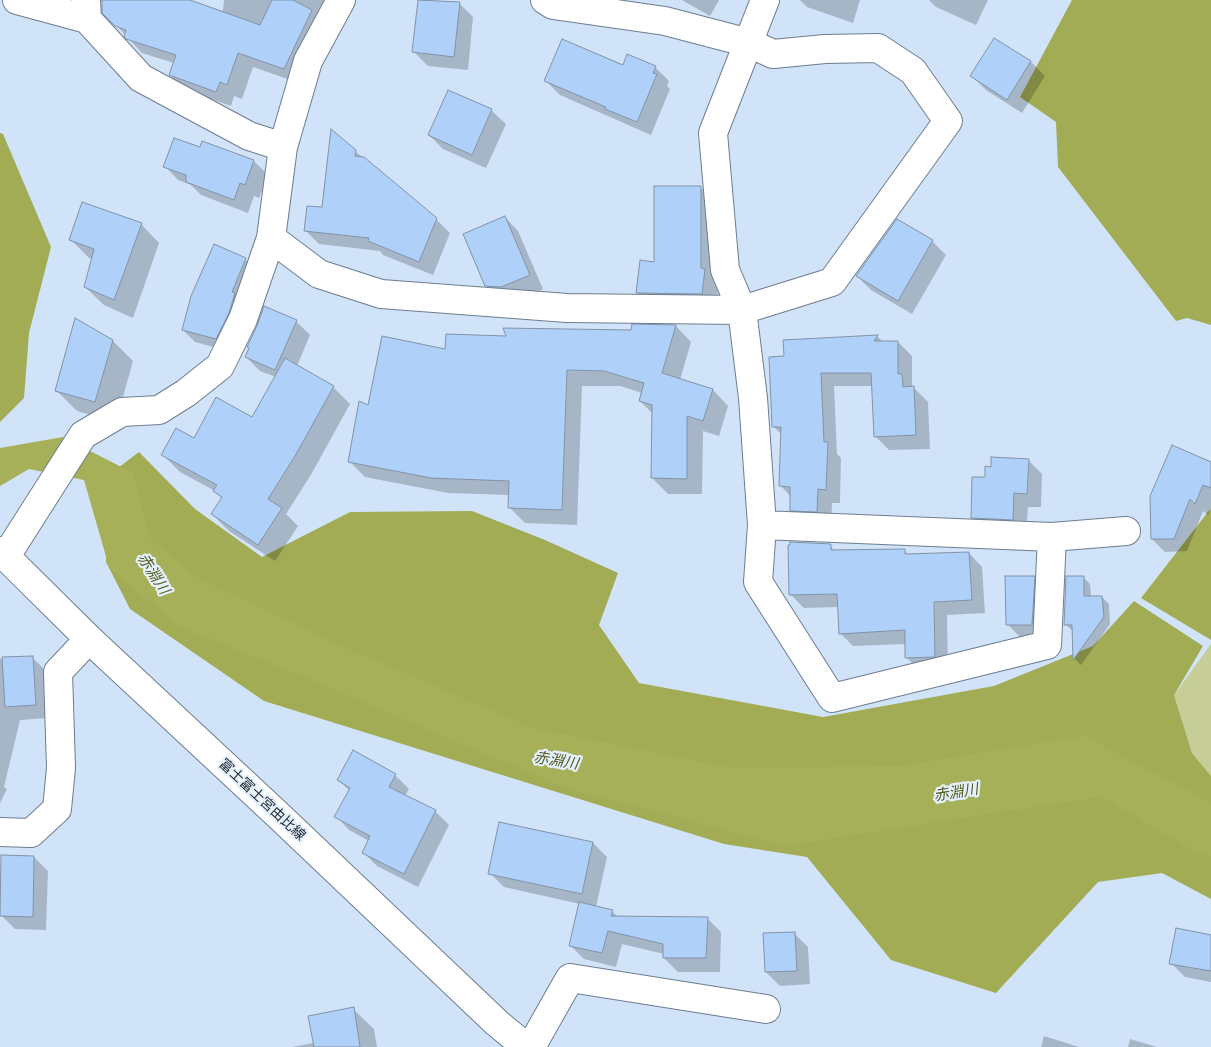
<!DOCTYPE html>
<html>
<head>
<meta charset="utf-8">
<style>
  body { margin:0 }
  canvas { display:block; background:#d1e3f9 }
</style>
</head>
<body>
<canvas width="1211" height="1047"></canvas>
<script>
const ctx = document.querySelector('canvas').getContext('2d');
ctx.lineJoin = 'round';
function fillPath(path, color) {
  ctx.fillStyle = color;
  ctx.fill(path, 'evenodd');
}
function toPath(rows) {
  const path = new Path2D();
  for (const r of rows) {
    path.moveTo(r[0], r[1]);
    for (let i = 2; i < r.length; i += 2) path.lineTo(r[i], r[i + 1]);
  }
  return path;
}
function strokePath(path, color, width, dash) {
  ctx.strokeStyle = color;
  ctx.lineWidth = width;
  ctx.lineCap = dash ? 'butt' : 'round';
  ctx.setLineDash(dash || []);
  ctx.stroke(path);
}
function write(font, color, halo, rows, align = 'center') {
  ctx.font = font + ' "PT Sans Narrow","Noto Sans JP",sans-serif';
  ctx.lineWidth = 4.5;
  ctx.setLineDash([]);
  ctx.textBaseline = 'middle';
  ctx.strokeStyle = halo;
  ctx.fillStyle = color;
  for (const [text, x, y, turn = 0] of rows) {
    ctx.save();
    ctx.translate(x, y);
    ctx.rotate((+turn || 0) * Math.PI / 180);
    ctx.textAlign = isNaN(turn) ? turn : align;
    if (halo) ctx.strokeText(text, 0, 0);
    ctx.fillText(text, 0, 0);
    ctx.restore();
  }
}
const green = toPath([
  [1211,644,1211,776,1192,753,1174,695]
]);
const forest = toPath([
  [1072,0,1211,0,1211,325,1187,318,1176,321,1058,167,1056,122,1020,97],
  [0,133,3,134,51,247,29,333,24,398,0,422],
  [139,452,195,509,262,557,350,512,472,511,545,540,618,573,599,625,639,683,823,717,994,686,1093,646,1134,601,1203,646,1174,695,1192,753,1211,776,1211,899,1162,873,1098,882,996,993,891,960,807,857,724,844,264,701,130,609,106,562,114,471],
  [1211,508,1211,640,1141,598]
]);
const water = toPath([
  [63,437,133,473,151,540,196,577,339,645,530,727,730,768,899,766,1085,736,1211,803,1211,856,1198,854,1102,797,981,815,787,846,566,788,285,669,178,626,109,567,84,480,29,469,0,486,0,448]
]);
const shadow = toPath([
  [102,0,189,0,223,11,224,0,339,0,299,83,253,67,242,99,234,96,231,106,185,90,170,75,174,63,142,53,104,12],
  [419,0,459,3,473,17,468,70,428,66,414,52],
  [682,0,719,0,710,16],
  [800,0,860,0,853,23,807,7],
  [929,0,988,0,976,25,936,7],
  [994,39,1031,62,1045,76,1022,113,986,90,972,76],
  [623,67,655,67,669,81,667,86,670,89,651,135,560,95,546,81],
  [448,92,492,111,506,124,486,168,443,149,429,135],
  [203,142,254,161,268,175,259,198,254,196,248,213,201,195,191,185,178,180,165,166,201,149],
  [355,151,436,219,450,233,433,275,383,255,380,251,319,244,305,230,323,209],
  [700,187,714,201,719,284,716,307,651,307,637,293],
  [505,217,518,231,543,289,516,301,500,300,486,285],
  [141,224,159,243,133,318,104,305,85,287,93,259,89,258,70,239],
  [932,241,946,255,912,314,871,290,857,276],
  [245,259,257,272,228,351,195,342,183,330],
  [296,321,310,335,297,366,333,387,350,404,312,473,286,514,298,526,275,561,229,531,212,514,222,499,215,491,180,472,163,455,195,440,252,419,276,377,260,371,246,357,250,349,248,347],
  [633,326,676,326,691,342,680,380,713,390,728,406,719,436,703,431,702,494,668,494,652,478,653,414,640,401,642,393,620,386,582,386,577,525,525,523,509,507,510,495,448,493,365,477,350,462,369,407,446,350,508,338,632,331],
  [877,336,883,342,898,342,912,356,912,386,928,402,930,449,889,450,875,436,873,386,834,386,837,454,841,458,840,503,832,503,831,525,805,524,791,510,791,497,781,486,782,435,774,427,785,357,785,342],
  [113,341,133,361,116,422,77,411,56,390],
  [1028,460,1042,474,1041,507,1028,507,1026,533,986,531,972,517,986,479,992,468],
  [1211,463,1211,507,1208,515,1203,511,1187,551,1165,552,1152,539],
  [830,546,835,551,905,551,910,556,969,553,982,567,985,613,947,615,948,670,920,671,906,657,906,644,853,646,840,633,839,607,804,608,790,594],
  [1034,578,1048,592,1046,638,1021,638,1007,624],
  [1084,578,1090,584,1091,597,1102,597,1109,604,1110,624,1081,665,1075,659,1073,631,1065,624],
  [32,657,46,671,49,718,20,720,4,787,7,789,0,803,0,659],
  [395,775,409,789,405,796,435,811,449,825,418,887,377,866,363,852,369,841,349,830,336,816,350,791,338,780],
  [593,843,607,857,596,907,612,911,619,918,707,918,721,932,720,972,678,972,664,958,664,954,622,944,616,967,584,959,570,945,580,904,504,887,490,873],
  [34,857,48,871,46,930,15,929,1,915],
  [794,933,808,947,810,984,780,986,766,972],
  [1211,936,1211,982,1185,977,1171,963],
  [353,1009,374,1029,377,1047,292,1047,314,1043],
  [1044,1036,1079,1047,1041,1047],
  [1130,1039,1157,1047,1128,1047]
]);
const building = toPath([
  [102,0,190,0,260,25,272,0,293,0,312,10,284,69,238,53,227,85,220,82,216,92,169,75,176,55,126,39,124,36,126,30,115,26,102,13,102,0],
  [418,0,460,2,454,57,412,52,418,0],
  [994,38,1031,61,1007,100,970,76,994,38],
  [562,39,623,65,627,54,656,66,653,73,657,74,637,122,605,109,606,107,544,81,562,39],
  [448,90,492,109,472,155,428,135,448,90],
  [331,129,356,150,355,156,364,157,437,218,419,262,368,241,369,238,304,231,307,206,322,207,331,129],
  [174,138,200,147,202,141,254,160,245,185,240,183,234,200,186,182,186,175,163,167,174,138],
  [654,186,701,186,701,268,705,269,702,294,636,293,640,260,654,262,654,186],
  [82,202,142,223,114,300,84,287,94,249,69,240,82,202],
  [505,216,530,275,501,287,485,286,463,234,505,216],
  [897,219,933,240,898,301,856,276,897,219],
  [214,244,246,258,232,292,235,293,229,313,216,339,182,330,191,296,214,244],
  [264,306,297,320,275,370,245,357,249,348,247,347,257,326,264,306],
  [75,318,113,340,95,402,55,391,75,318],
  [632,324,676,325,662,373,713,389,703,421,687,416,687,479,651,478,652,405,639,401,644,383,604,371,567,370,562,510,508,508,509,481,431,478,348,462,359,401,368,405,382,336,445,349,446,334,506,336,503,328,631,330,632,324],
  [878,335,874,341,898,341,898,374,902,374,903,387,914,386,916,435,874,437,871,373,821,373,824,442,828,442,826,490,818,489,817,512,790,511,790,487,779,486,781,427,772,427,769,357,784,356,783,340,878,335],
  [285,358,334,386,295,456,268,499,282,508,258,545,211,514,222,497,213,491,217,485,161,455,176,428,194,438,216,397,252,417,285,358],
  [1172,445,1211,462,1211,488,1203,485,1195,504,1190,499,1174,539,1151,539,1150,496,1172,445],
  [991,457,1029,459,1027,494,1014,493,1013,520,971,518,972,477,985,477,985,466,991,467,991,457],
  [790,542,831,544,831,550,905,549,905,554,969,552,972,600,934,602,935,657,905,658,905,630,839,634,837,594,789,595,788,545,790,545,790,542],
  [1005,576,1035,576,1032,625,1006,625,1005,576],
  [1066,576,1084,576,1084,596,1102,596,1104,617,1073,660,1072,625,1064,625,1066,576],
  [33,656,36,705,5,707,2,657,33,656],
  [353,750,396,774,389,787,436,810,404,874,362,853,370,836,334,817,350,788,337,780,353,750],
  [499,822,593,842,582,894,488,874,499,822],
  [1,855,34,856,33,917,0,916,1,855],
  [579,902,613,910,611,916,708,917,706,958,663,958,663,944,608,931,602,953,569,946,579,902],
  [1176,928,1211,935,1211,971,1169,964,1176,928],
  [795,932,797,971,765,972,763,933,795,932],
  [354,1007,360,1047,314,1047,308,1016,354,1007]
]);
const minor = toPath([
  [17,0,87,19],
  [86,0,87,19,141,78,249,136,283,147],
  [765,0,713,133,725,270,742,310,753,398,762,525,758,582,832,698,1047,645,1052,537],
  [271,238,319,274,381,294,567,308,742,310,832,282,948,121,913,71,878,48,825,49,773,54,749,43,665,21,553,5,545,0],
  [762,525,1052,537,1126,531],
  [6,556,83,435,122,412,159,410,186,393,220,366,243,319,271,238,283,147,308,61,341,0],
  [0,832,31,833,57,809,61,768,58,672,89,639],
  [531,1047,570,978,766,1009]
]);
const major = toPath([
  [0,551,89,639,278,815,497,1023,526,1047]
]);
const streetNames = [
  ["富士富士宮由比線",262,800,43]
];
const waterNames = [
  ["赤淵川",153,574,57],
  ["赤淵川",556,761,9],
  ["赤淵川",956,793,-9]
];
fillPath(green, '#c6cd96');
fillPath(forest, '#a2ac54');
fillPath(water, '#a6b058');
fillPath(shadow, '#0003');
fillPath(building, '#aed0f9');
strokePath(building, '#8293a7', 1);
strokePath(minor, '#6d7d90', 30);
strokePath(major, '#6d7d90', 30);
strokePath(minor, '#fff', 28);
strokePath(major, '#fff', 28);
write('14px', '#242b33', '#e5f0fd', streetNames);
write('italic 15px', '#555b1b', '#e5f0fd', waterNames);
</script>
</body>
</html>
